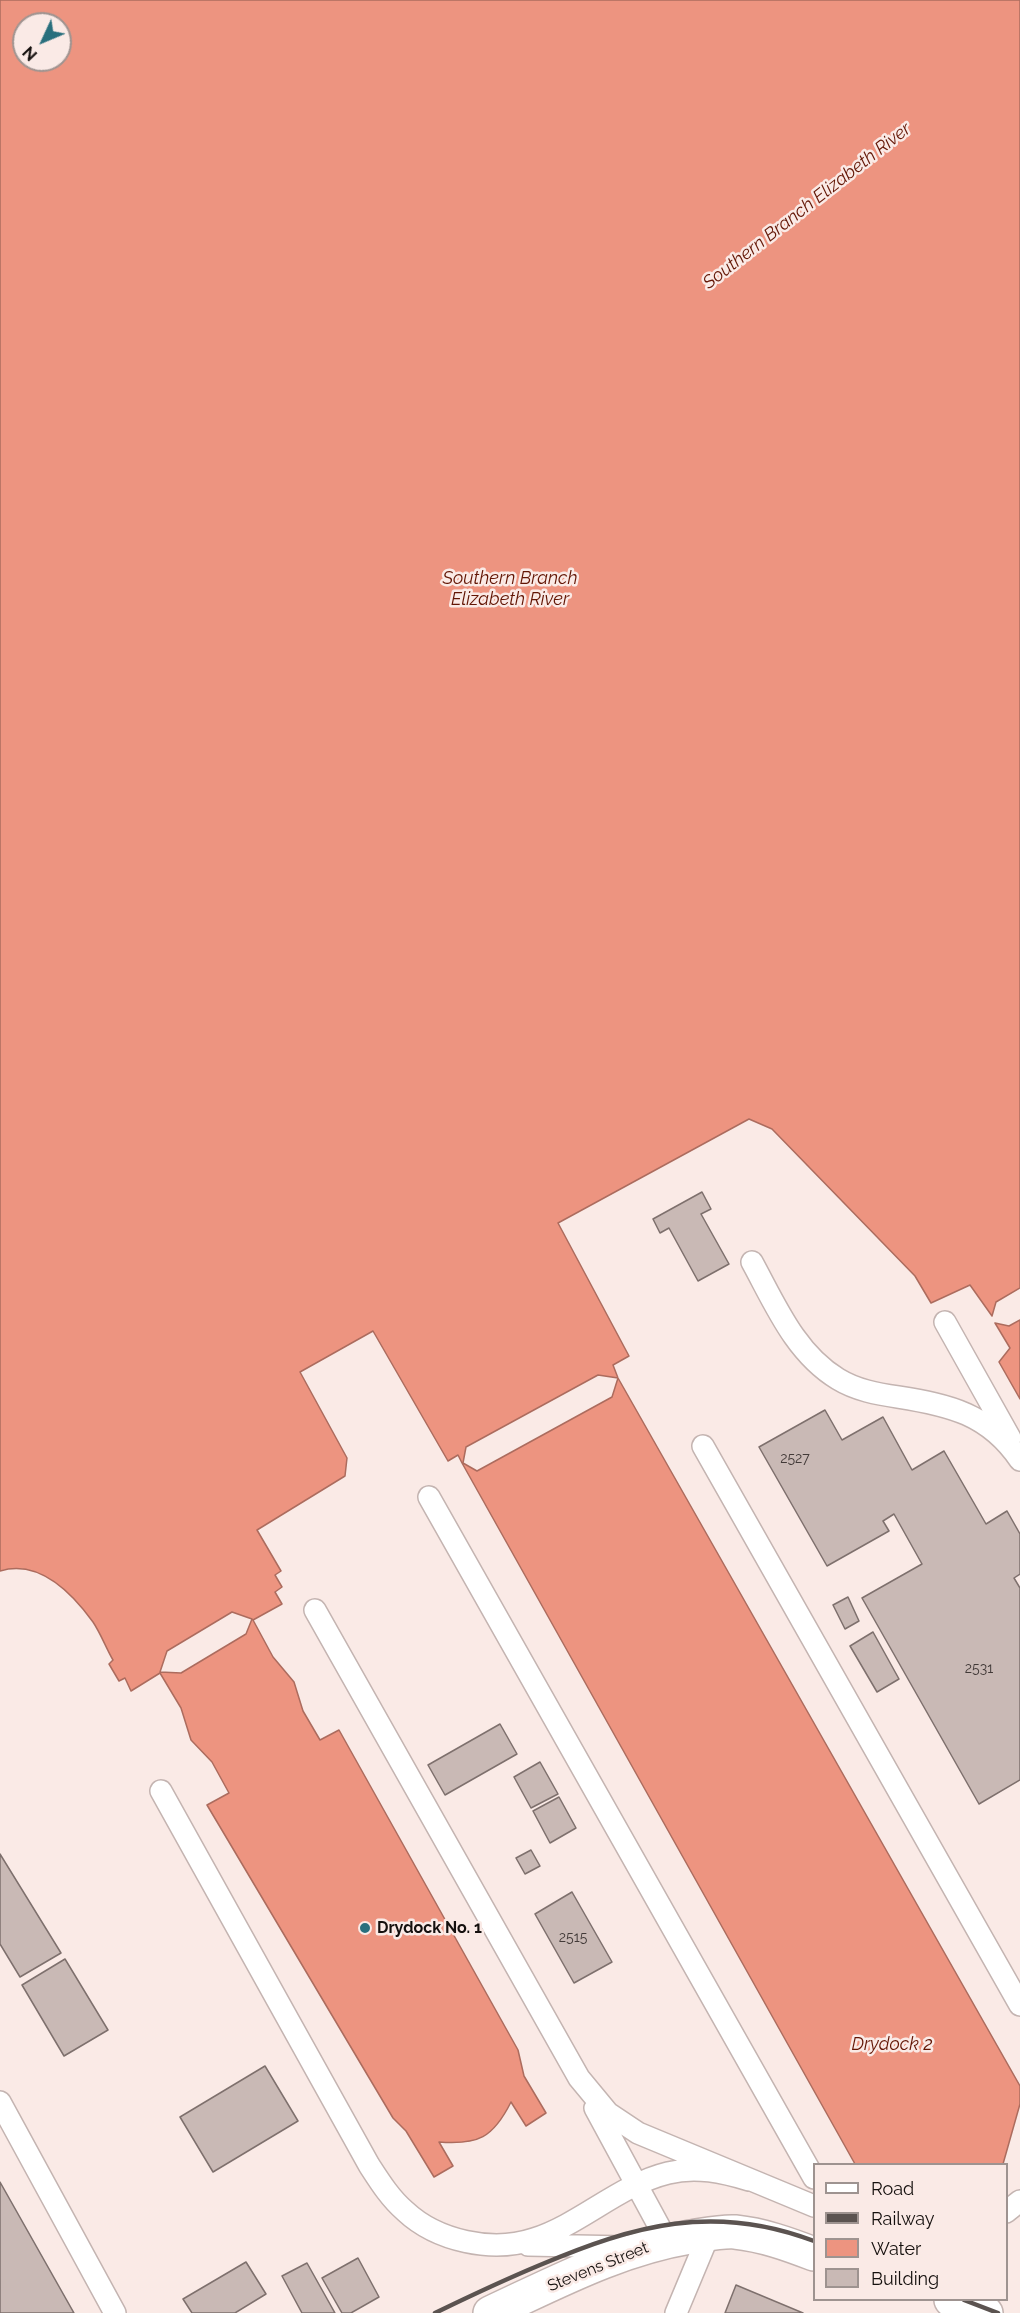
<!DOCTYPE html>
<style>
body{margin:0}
#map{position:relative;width:1020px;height:2313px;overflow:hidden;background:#faeae6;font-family:Raleway,sans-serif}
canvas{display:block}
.legend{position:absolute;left:813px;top:2163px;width:195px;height:138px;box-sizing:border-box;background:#faeae6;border:2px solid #9e9390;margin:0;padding:8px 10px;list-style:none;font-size:18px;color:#15100e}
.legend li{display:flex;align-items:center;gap:12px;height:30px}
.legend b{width:30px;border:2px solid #9e9390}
.north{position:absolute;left:12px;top:12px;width:60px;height:60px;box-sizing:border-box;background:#faeae6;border:2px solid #9e9390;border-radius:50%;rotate:226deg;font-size:16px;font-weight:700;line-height:24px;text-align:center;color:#15100e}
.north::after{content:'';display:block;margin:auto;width:21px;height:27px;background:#296f7d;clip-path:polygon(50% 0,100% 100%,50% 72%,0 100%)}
</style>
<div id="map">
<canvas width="1020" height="2313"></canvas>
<ul class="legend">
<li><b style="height:8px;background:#fff"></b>Road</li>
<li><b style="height:8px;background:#5b5350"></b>Railway</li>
<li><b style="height:16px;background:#ed9480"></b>Water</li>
<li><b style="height:16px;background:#c9b9b5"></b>Building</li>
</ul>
<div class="north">N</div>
</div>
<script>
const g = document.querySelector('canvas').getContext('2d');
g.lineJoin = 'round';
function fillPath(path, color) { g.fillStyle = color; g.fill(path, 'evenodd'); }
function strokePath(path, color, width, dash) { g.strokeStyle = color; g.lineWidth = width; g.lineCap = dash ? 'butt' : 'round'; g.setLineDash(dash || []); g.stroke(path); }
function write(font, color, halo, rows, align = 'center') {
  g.font = font + ' Raleway,sans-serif'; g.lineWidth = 5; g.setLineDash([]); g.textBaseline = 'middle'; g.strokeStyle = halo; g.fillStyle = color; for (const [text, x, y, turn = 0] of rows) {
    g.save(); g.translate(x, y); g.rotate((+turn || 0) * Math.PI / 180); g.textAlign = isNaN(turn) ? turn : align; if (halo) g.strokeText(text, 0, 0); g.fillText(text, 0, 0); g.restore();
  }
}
const water = new Path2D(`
 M0,0h1020v1288l-24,14 -4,14 -22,-31 -39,18 -16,-27 -143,-147 -23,-10 -191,104 71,133 -16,9 5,13 402,708v18l-17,60h-148l-393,-701 -4,-8 -10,6 -75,-130 -73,41 47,86 -2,18 -88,54 24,41 -6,4 7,12 -7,5 7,12 -29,16 20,37 21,25 9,29 17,29 19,-10 179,320 6,26 22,37 -20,13 -15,-24c-18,36 -33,43 -72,40l14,24 -19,11 -28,-46 -13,-13 -186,-313 22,-12 -17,-31 -21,-22 -10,-32 -21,-35 -29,18 -6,-13 -6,3 -10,-17 4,-4c-7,-12 -12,-26 -20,-38 -21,-29 -54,-63 -93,-51zM24,24h36v36h-36zM598,1375l20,3 -6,19 -135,74 -14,-8 3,-16zM232,1612l20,7 -6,15 -65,39 -21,-1 7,-21z
 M1020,1320v79l-21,-37 11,-14 -15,-25 14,3z`);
fillPath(water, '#ed9480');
strokePath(water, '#ac6c5e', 1.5);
const building = new Path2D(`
 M702,1192l9,17 -10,5 28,50 -31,17 -29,-53 -9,5 -7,-14z
 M825,1410l17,30 41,-23 29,53 32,-19 42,73 21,-13 13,23v40l-6,4 6,10v192l-41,24 -117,-206 60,-34 -28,-50 -11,7 6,10 -62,35 -68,-119z
 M848,1597l11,24 -14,8 -12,-24z
 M873,1632l26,47 -22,13 -27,-46z
 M500,1724l17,30 -72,41 -17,-30z
 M540,1762l18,32 -27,14 -17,-31z
 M559,1797l17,31 -26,15 -17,-32z
 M531,1850l9,16 -15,8 -9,-16z
 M0,1854l61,99 -41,24 -20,-33z
 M572,1892l40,70 -38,21 -39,-69z
 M65,1959l43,71 -44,26 -42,-71z
 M265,2066l33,55 -85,51 -33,-55z
 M0,2182l74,131h-74z
 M358,2258l21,39 -28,16h-9l-20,-35z
 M246,2262l20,32 -31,19h-43l-9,-14z
 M307,2263l28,50h-33l-20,-37z
 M736,2285l67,28h-78z`);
fillPath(building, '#c9b9b5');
strokePath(building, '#7e706d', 1.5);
const service = new Path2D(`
 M752,1262c23,42 43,91 86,117 18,11 39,15 60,18 51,8 91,17 122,63
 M945,1322l65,116
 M703,1446l317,559
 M429,1497l385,681
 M315,1610l264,468 29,35 30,20 176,73
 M161,1791l208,374c11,17 21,33 36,46 32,30 87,42 129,28 47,-15 85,-54 134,-66 28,-7 55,-1 81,7
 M0,2102l115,211
 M595,2108l72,133
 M1006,2212l14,-11
 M528,2245l98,2
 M676,2313l33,-79`);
const minor = new Path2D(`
 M951,2300l35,13
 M490,2313c65,-30 128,-64 200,-76 14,-2 31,-6 45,-5 28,3 53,12 79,22`);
strokePath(service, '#c4b4b1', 24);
strokePath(minor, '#c4b4b1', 36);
strokePath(service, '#fff', 21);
strokePath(minor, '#fff', 33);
strokePath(new Path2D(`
 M964,2300l34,13
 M435,2313c35,-17 69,-33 105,-48 94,-40 174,-62 274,-24`), '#5b5350', 4.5);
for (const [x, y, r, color] of [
 [365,1928,6,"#296f7d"]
]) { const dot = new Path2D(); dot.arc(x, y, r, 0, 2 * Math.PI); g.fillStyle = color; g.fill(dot); strokePath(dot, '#faeae6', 2); }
write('14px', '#423a38', null, [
 ["2527",795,1459],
 ["2531",979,1669],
 ["2515",573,1938]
]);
write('bold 16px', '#15100e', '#faeae6', [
 ["Drydock No. 1",377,1928]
], 'left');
write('16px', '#15100e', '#faeae6', [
 ["Stevens Street",598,2267,-22]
]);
write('italic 18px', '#631504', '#faeae6', [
 ["Southern Branch Elizabeth River",807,206,-38],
 ["Southern Branch",510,579],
 ["Elizabeth River",510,600],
 ["Drydock 2",892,2045]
]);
</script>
